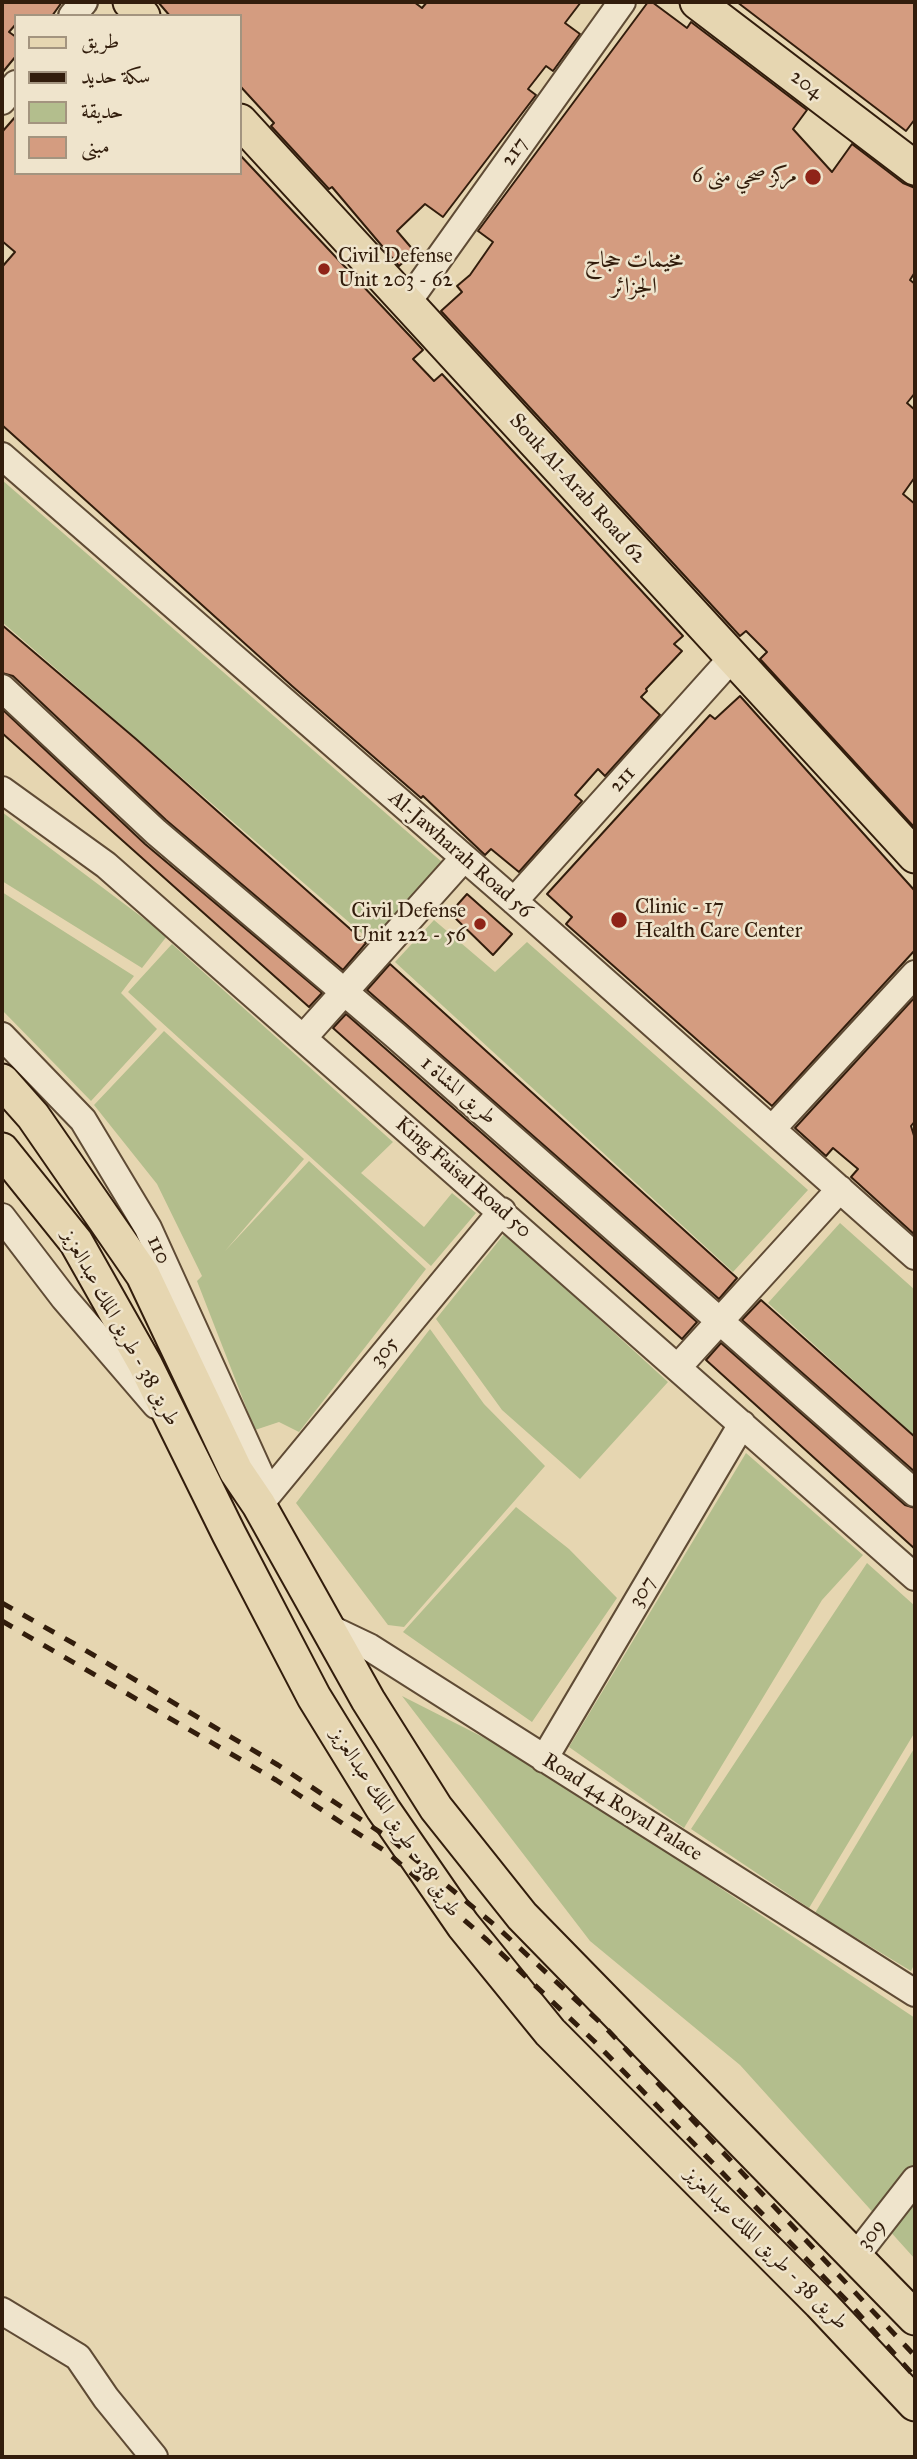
<!DOCTYPE html>
<meta charset="utf-8">
<style>
body{margin:0}
#map{position:relative;width:917px;height:2459px;overflow:hidden;background:#e6d6b1;font-family:"IM FELL Great Primer",Amiri,serif}
canvas{display:block}
.frame{position:absolute;inset:0;border:4px solid #321d0c;pointer-events:none}
.legend{position:absolute;left:14px;top:14px;width:228px;height:161px;box-sizing:border-box;background:#efe4cc;border:2px solid #a3947f;margin:0;padding:9px 12px;list-style:none;font-size:21px;color:#321d0c}
.legend li{display:flex;align-items:center;gap:14px;height:35px}
.legend b{width:35px;border:2px solid #a3947f}
</style>
<div id="map">
<canvas width="917" height="2459"></canvas>
<div class="frame"></div>
<ul class="legend">
<li><b style="height:9px;background:#e6d6b1"></b>طريق</li>
<li><b style="height:9px;background:#321d0c"></b>سكة حديد</li>
<li><b style="height:19px;background:#b3be8d"></b>حديقة</li>
<li><b style="height:19px;background:#d49c80"></b>مبنى</li>
</ul>
</div>
<script>
const g = document.querySelector('canvas').getContext('2d');
g.lineJoin = 'round';
function fillPath(path, color) { g.fillStyle = color; g.fill(path, 'evenodd'); }
function strokePath(path, color, width, dash) { g.strokeStyle = color; g.lineWidth = width; g.lineCap = dash ? 'butt' : 'round'; g.setLineDash(dash || []); g.stroke(path); }
function write(font, color, halo, rows, align = 'center') {
  g.font = font + ' "IM FELL Great Primer",Amiri,serif'; g.lineWidth = 5; g.setLineDash([]); g.textBaseline = 'middle'; g.strokeStyle = halo; g.fillStyle = color; for (const [text, x, y, turn = 0] of rows) {
    g.save(); g.translate(x, y); g.rotate((+turn || 0) * Math.PI / 180); g.textAlign = isNaN(turn) ? turn : align; if (halo) g.strokeText(text, 0, 0); g.fillText(text, 0, 0); g.restore();
  }
}
fillPath(new Path2D(`
 M2,480l440,382 -69,81 -371,-321z
 M2,812l165,124 -25,32 -140,-87z
 M2,892l132,84 -13,17 36,36 -66,72 -89,-91z
 M434,920l61,52 32,-30 281,248 -75,82 -338,-310z
 M172,944l221,198 -32,31 63,54 28,-34 24,20 -45,53 -303,-274z
 M164,1031l140,128 -79,92 84,-90 117,108 -127,163 -20,-10 -24,8 -58,-149 5,-5 -45,-92 -63,-79z
 M840,1223l75,67v146l-147,-133z
 M505,1233l163,149 -88,97 -78,-69 -66,-91z
 M430,1329l54,75 61,62 -141,161 -16,-2 -92,-122z
 M746,1453l117,102 -41,45 -138,228 -115,-81z
 M516,1507l53,42 48,49 -85,124 -129,-90z
 M867,1563l48,43v126l-106,176 -118,-79z
 M402,1696l128,65 385,257v241l-175,-194 -150,-124z
 M915,1747v216l-4,8 -96,-58z`), '#b3be8d');
const building = new Path2D(`
 M2,2h60l-10,14h-36v8l-7,8 7,5v19l-14,17z
 M158,2h256l8,6 5,-6h154l-16,21 15,11 -27,37 -7,-5 -18,23 8,6 -93,122 -18,-13 -28,27 18,21 -16,14 -67,-79 -3,2 -58,-63 3,-3 -34,-37v-70h-70z
 M648,2h4l35,26 4,-6 116,88 -14,19 39,43 20,-28 51,39 12,5v84l-5,8 5,4v109l-8,10 8,7v67l-12,17 12,10v324l-155,-169 7,-7 -21,-21 -6,5 -299,-325 21,-19 -5,-6 13,-11 23,-33 -15,-11z
 M737,2h178v117l-9,12z
 M16,116v57h224v-18l183,195 -10,9 21,22 8,-7 241,262 -9,8 8,7 -36,38 1,2 -6,6 19,18 -55,61 -7,-7 -23,26 7,6 -63,71 -28,-23 -6,6 -62,-59 -2,2 -129,-112 -290,-261v-158l13,-15 -13,-11v-109z
 M2,625l134,114 230,204 -23,27 -177,-150 -153,-144 -11,-3z
 M740,696l175,195v59l-143,156 -206,-182 6,-7 -25,-23 163,-179 5,4z
 M2,709l143,135 177,149 -13,14 -307,-274z
 M467,894l45,40 -19,21 -43,-42z
 M390,964l347,314 -18,21 -352,-309z
 M915,997v124l-4,5 4,13v96l-64,-58 7,-8 -25,-21 -7,8 -31,-28z
 M346,1014l351,308 -15,17 -349,-311z
 M761,1300l154,137v35l-173,-152z
 M721,1343l184,162 10,3v41l-209,-189z`);
fillPath(building, '#d49c80');
strokePath(building, '#321d0c', 2);
const minor = new Path2D(`
 M72,16l12,-14
 M2,101l14,-17
 M407,303l215,-301
 M2,456l512,445 401,355
 M2,688l154,144 239,203 520,458
 M2,790l104,75 809,712
 M514,901l218,-243
 M2,1036l81,84 65,108 120,264
 M303,1038l160,-179
 M772,1129l143,-155
 M2,1217l62,81 92,107
 M678,1367l162,-178
 M260,1504l242,-293
 M327,1627l42,20 546,346
 M544,1759l198,-335
 M855,2257l60,-77
 M2,2311l76,46 28,41 48,59`);
const major = new Path2D(`
 M130,2l13,14
 M697,2l218,166
 M240,121l675,735
 M2,1081l31,35 110,159 93,196 23,34 109,195 68,108 86,108 393,402
 M2,1150l74,92 69,122 84,170 85,163 69,112 80,116 87,107 270,271 95,101`);
strokePath(minor, '#5f4b35', 30);
strokePath(major, '#321d0c', 37);
strokePath(minor, '#efe4cc', 26);
strokePath(major, '#e6d6b1', 33);
strokePath(new Path2D(`
 M2,1603l78,44 198,118 114,75 105,87 107,99 311,330
 M2,1621l274,159 112,73 99,87 107,101 255,262 66,74`), '#321d0c', 5, [12, 12]);
for (const [x, y, r, color] of [
 [813,177,9,"#8f2418"],
 [324,269,7,"#8f2418"],
 [619,920,9,"#8f2418"],
 [480,924,7,"#8f2418"]
]) { const dot = new Path2D(); dot.arc(x, y, r, 0, 2 * Math.PI); g.fillStyle = color; g.fill(dot); strokePath(dot, '#efe4cc', 2.5); }
write('21px', '#321d0c', '#efe4cc', [
 ["204",806,85,37],
 ["217",515,152,-55],
 ["Souk Al-Arab Road 62",577,489,48],
 ["211",623,780,-48],
 ["Al-Jawharah Road 56",460,855,41],
 ["طريق المشاة 1",458,1091,41],
 ["King Faisal Road 50",463,1178,41],
 ["110",158,1250,65],
 ["طريق 38 - طريق الملك عبدالعزيز",120,1328,61],
 ["305",385,1352,-50],
 ["307",643,1592,-59],
 ["Road 44 Royal Palace",622,1808,32],
 ["طريق 38 - طريق الملك عبدالعزيز",395,1823,57],
 ["309",872,2235,-52],
 ["طريق 38 - طريق الملك عبدالعزيز",766,2249,45]
]);
write('21px', '#321d0c', '#efe4cc', [
 ["مركز صحي منى 6",797,177],
 ["Civil Defense",338,257,"left"],
 ["Unit 203 - 62",338,281,"left"],
 ["Clinic - 17",635,908,"left"],
 ["Health Care Center",635,932,"left"],
 ["Civil Defense",466,912],
 ["Unit 222 - 56",466,936]
], 'right');
write('23px', '#321d0c', '#efe4cc', [
 ["مخيمات حجاج",634,261],
 ["الجزائر",634,287]
]);
</script>
